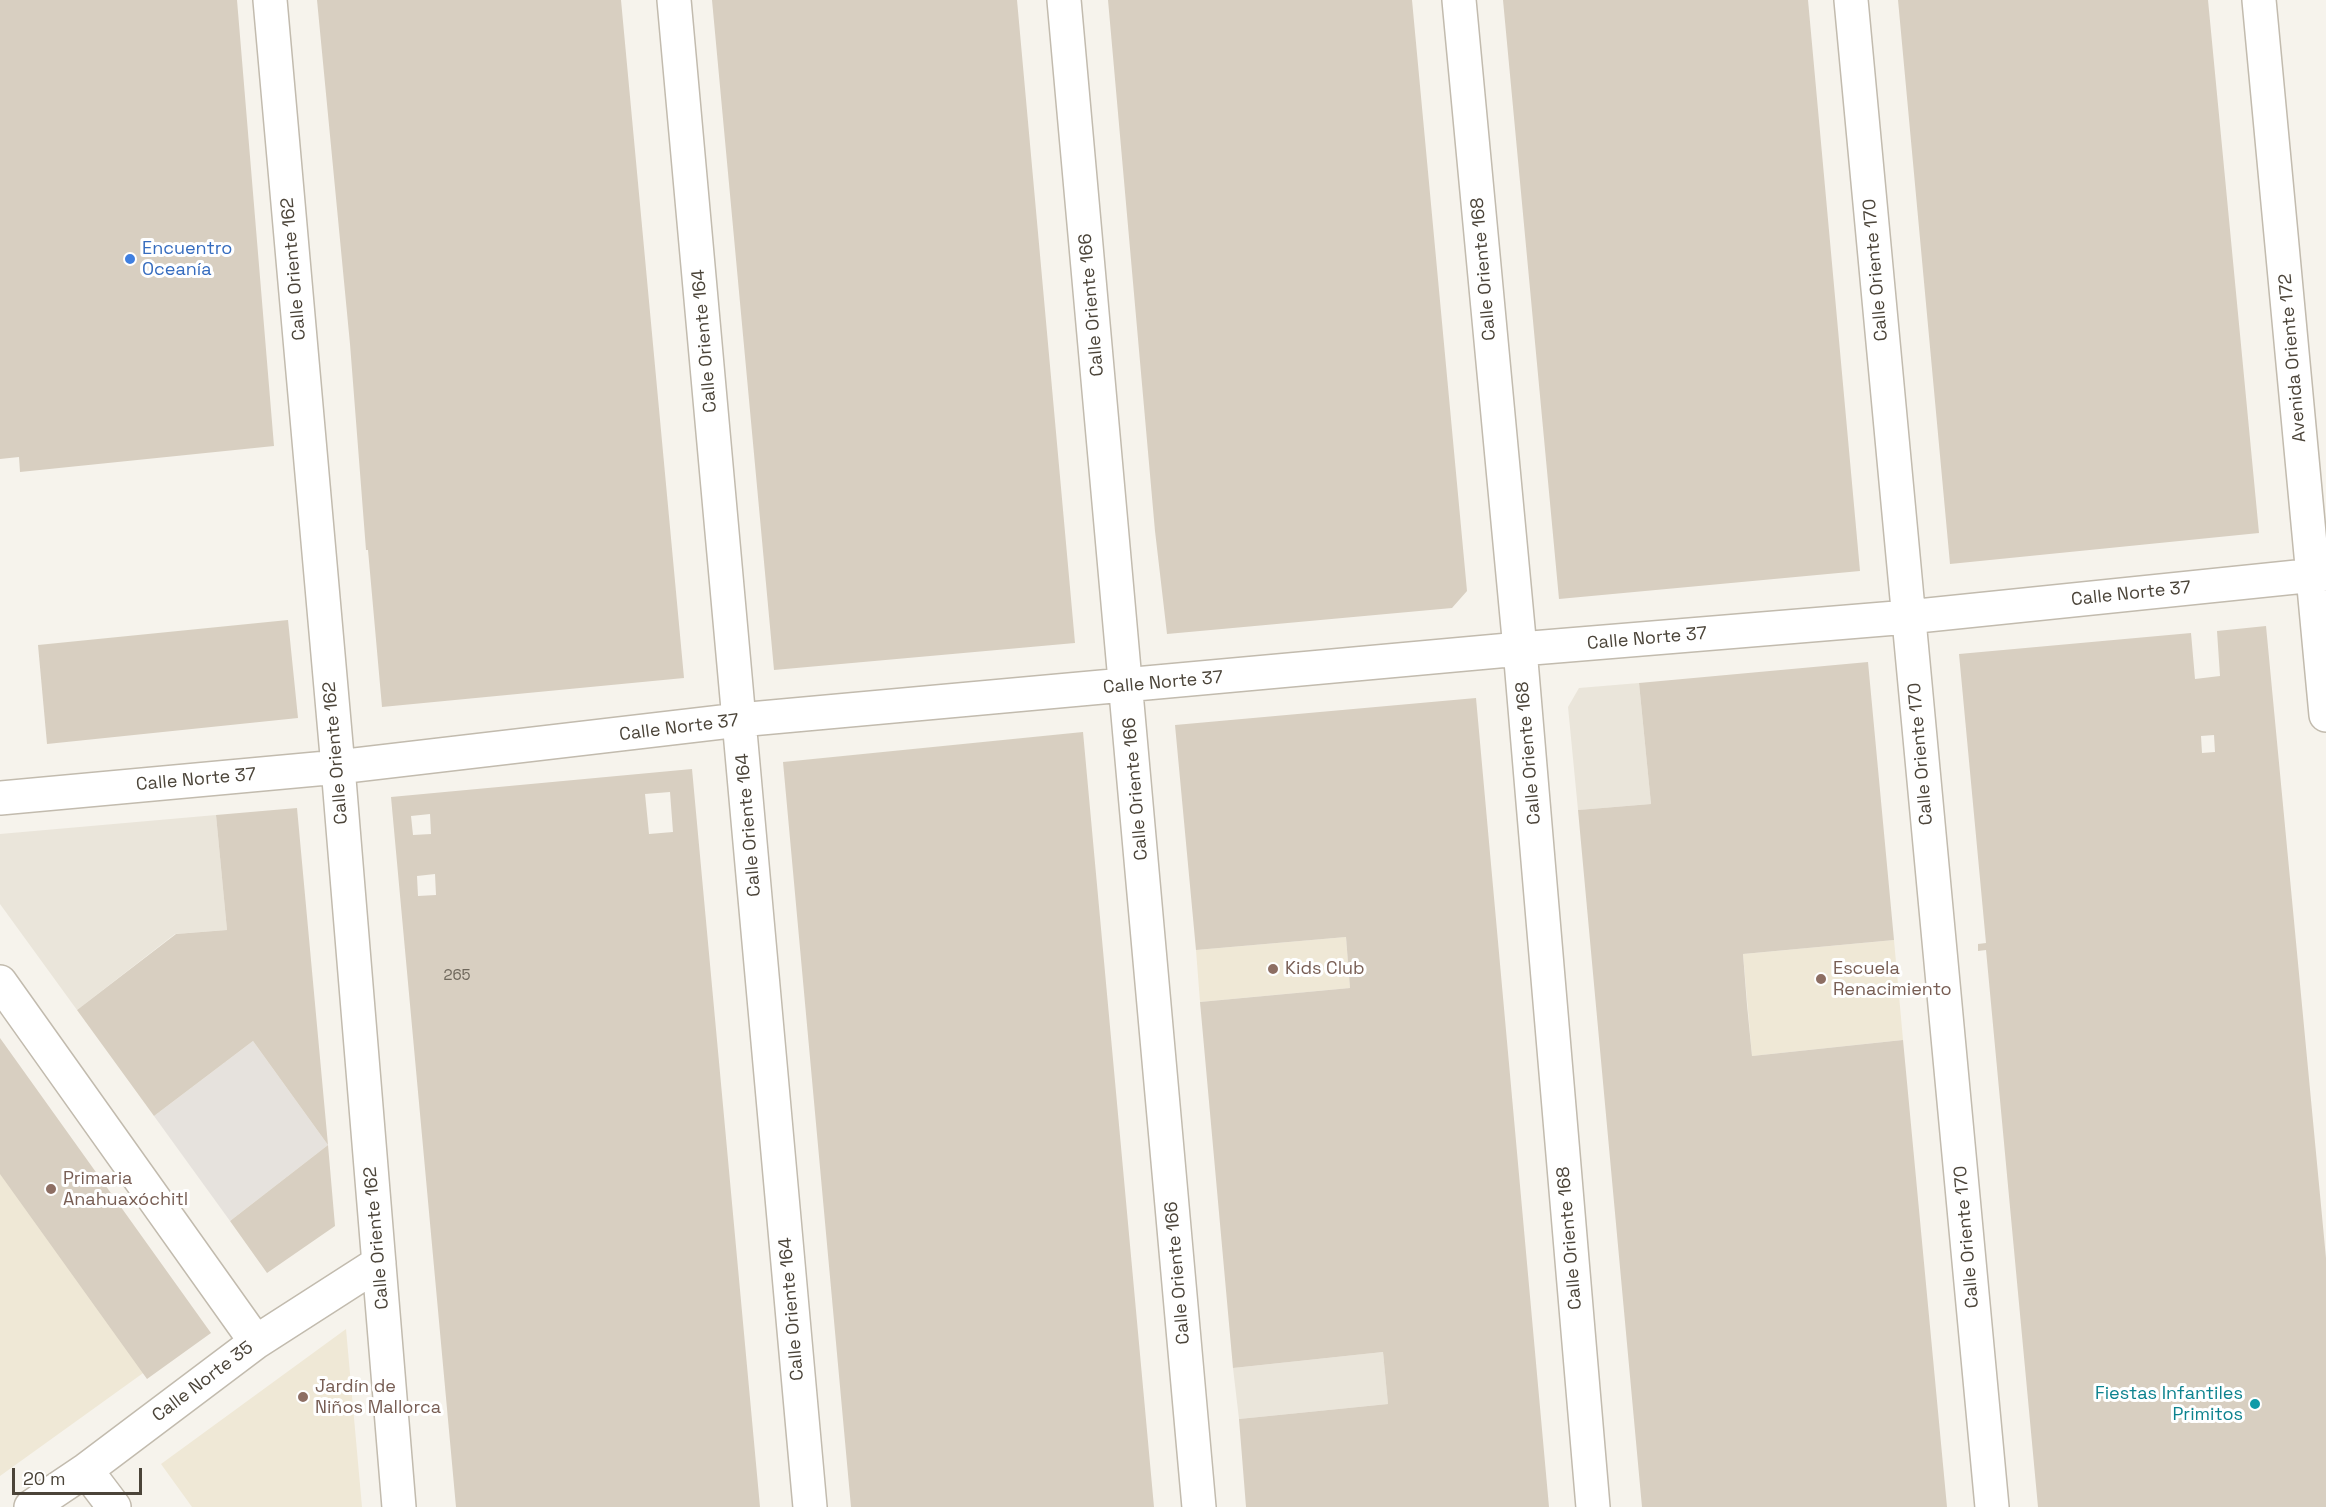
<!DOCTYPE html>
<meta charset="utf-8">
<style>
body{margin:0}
#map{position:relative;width:2326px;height:1507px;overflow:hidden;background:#f6f3ec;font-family:"Space Grotesk",sans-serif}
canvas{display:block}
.scale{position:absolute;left:12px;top:1468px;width:130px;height:27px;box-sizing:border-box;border:3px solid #4b4439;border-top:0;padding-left:8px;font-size:18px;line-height:21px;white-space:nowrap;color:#4b4439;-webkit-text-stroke:4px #fff;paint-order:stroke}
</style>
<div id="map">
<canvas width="2326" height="1507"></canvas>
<div class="scale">20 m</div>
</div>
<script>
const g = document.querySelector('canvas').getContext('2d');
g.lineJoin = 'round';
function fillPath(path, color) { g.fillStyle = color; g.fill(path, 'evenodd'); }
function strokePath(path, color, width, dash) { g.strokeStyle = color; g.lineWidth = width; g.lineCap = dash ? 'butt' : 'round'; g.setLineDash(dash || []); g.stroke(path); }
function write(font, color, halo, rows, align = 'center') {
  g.font = font + ' "Space Grotesk",sans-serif'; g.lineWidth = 6; g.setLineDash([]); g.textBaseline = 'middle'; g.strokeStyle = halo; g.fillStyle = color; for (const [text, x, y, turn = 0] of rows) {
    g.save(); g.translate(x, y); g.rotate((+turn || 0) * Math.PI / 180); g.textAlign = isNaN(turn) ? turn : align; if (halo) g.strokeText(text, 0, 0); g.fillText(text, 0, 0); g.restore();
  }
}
fillPath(new Path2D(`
 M1639,683l12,121 -73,6 -10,-103 11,-19z
 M216,815l11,115 -52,4 -98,76 -77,-106v-70z
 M1383,1352l5,52 -149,15 -6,-51z`), '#eae5da');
fillPath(new Path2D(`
 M253,1041l75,104 -98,76 -76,-105z`), '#e6e2dd');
fillPath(new Path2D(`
 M1346,937l4,51 -150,14 -4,-52z
 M1894,940l9,100 -151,16 -9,-102z
 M0,1049l203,281 -203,146z
 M346,1329l16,178h-170l-31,-43z`), '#efe8d6');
fillPath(new Path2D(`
 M0,0h237l37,446 -254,26 -1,-15 -19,2z
 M317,0h304l63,678 -302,29 -14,-157h-2l-16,-206z
 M712,0h305l58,643 -301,27z
 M1108,0h304l55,591 -15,17 -285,26 -12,-103z
 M1503,0h305l52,571 -301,28z
 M1898,0h310l51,533 -309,31z
 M288,620l10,98 -251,26 -9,-99z
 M2266,626l60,632v249h-288l-52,-557 -8,1v-7l8,-1 -27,-289 232,-21 4,46 25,-3 -3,-45zM2214,735l1,17 -13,1 -1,-17z
 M1868,662l26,278 -151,14 4,51 5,51 151,-16 44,467h-305l-64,-697 73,-6 -12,-121z
 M1476,698l73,809h-303l-7,-88 149,-15 -5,-52 -150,16 -33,-366 150,-14 -4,-51 -150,13 -21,-225z
 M1083,732l71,775h-303l-68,-745z
 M692,769l68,738h-304l-65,-710zM670,792l3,40 -24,2 -4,-40zM430,814l1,20 -18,1 -2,-19zM435,874l1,21 -18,1 -1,-20z
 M297,808l31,337 -75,-104 -99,75 -77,-106 99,-76 51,-4 -11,-115z
 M0,1038l211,295 -64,46 -147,-205z
 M328,1145l7,81 -68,47 -37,-52z`), '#d8cfc1');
const minor = new Path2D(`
 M270,0l68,767 61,740
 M674,0l136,1507
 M1064,0l135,1507
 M1459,0l61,649 73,858
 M1851,0l141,1507
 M2259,0l67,715
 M0,798l338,-31 401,-47 781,-71 388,-32 418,-43
 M0,982l256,360
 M86,1470l28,37
 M31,1507l55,-37 170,-128 123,-79`);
strokePath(minor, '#c2bbae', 36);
strokePath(minor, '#fff', 33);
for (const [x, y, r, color] of [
 [130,259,6,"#3f7fe0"],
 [1273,969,6,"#8d6e63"],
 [1821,979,6,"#8d6e63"],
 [51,1189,6,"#8d6e63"],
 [303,1397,6,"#8d6e63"],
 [2255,1404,6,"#0f9aa8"]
]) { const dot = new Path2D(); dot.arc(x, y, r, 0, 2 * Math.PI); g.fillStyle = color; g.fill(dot); strokePath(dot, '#fff', 2); }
write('15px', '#6e675b', null, [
 ["265",457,976]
]);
write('18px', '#366cbe', '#fff', [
 ["Encuentro",142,249],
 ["Oceanía",142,270]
], 'left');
write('18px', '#4b4439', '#fff', [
 ["Calle Oriente 162",294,269,-95],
 ["Calle Oriente 168",1484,269,-95],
 ["Calle Oriente 170",1876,270,-95],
 ["Calle Oriente 166",1092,305,-95],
 ["Calle Oriente 164",705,341,-95],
 ["Avenida Oriente 172",2293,358,-95],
 ["Calle Norte 37",2131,594,-6],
 ["Calle Norte 37",1647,639,-5],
 ["Calle Norte 37",1163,683,-5],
 ["Calle Norte 37",679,728,-7],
 ["Calle Oriente 162",336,753,-95],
 ["Calle Oriente 168",1529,753,-95],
 ["Calle Oriente 170",1921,754,-95],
 ["Calle Norte 37",196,780,-5],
 ["Calle Oriente 166",1136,789,-95],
 ["Calle Oriente 164",749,825,-95],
 ["Calle Oriente 170",1967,1237,-95],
 ["Calle Oriente 162",377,1238,-95],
 ["Calle Oriente 168",1570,1238,-95],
 ["Calle Oriente 166",1178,1273,-95],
 ["Calle Oriente 164",792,1309,-95],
 ["Calle Norte 35",203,1382,-37]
]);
write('18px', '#785e54', '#fff', [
 ["Kids Club",1285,969],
 ["Escuela",1833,969],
 ["Renacimiento",1833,990],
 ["Primaria",63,1179],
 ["Anahuaxóchitl",63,1200],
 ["Jardín de",315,1387],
 ["Niños Mallorca",315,1408]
], 'left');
write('18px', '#0d838f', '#fff', [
 ["Fiestas Infantiles",2243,1394],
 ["Primitos",2243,1415]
], 'right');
</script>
